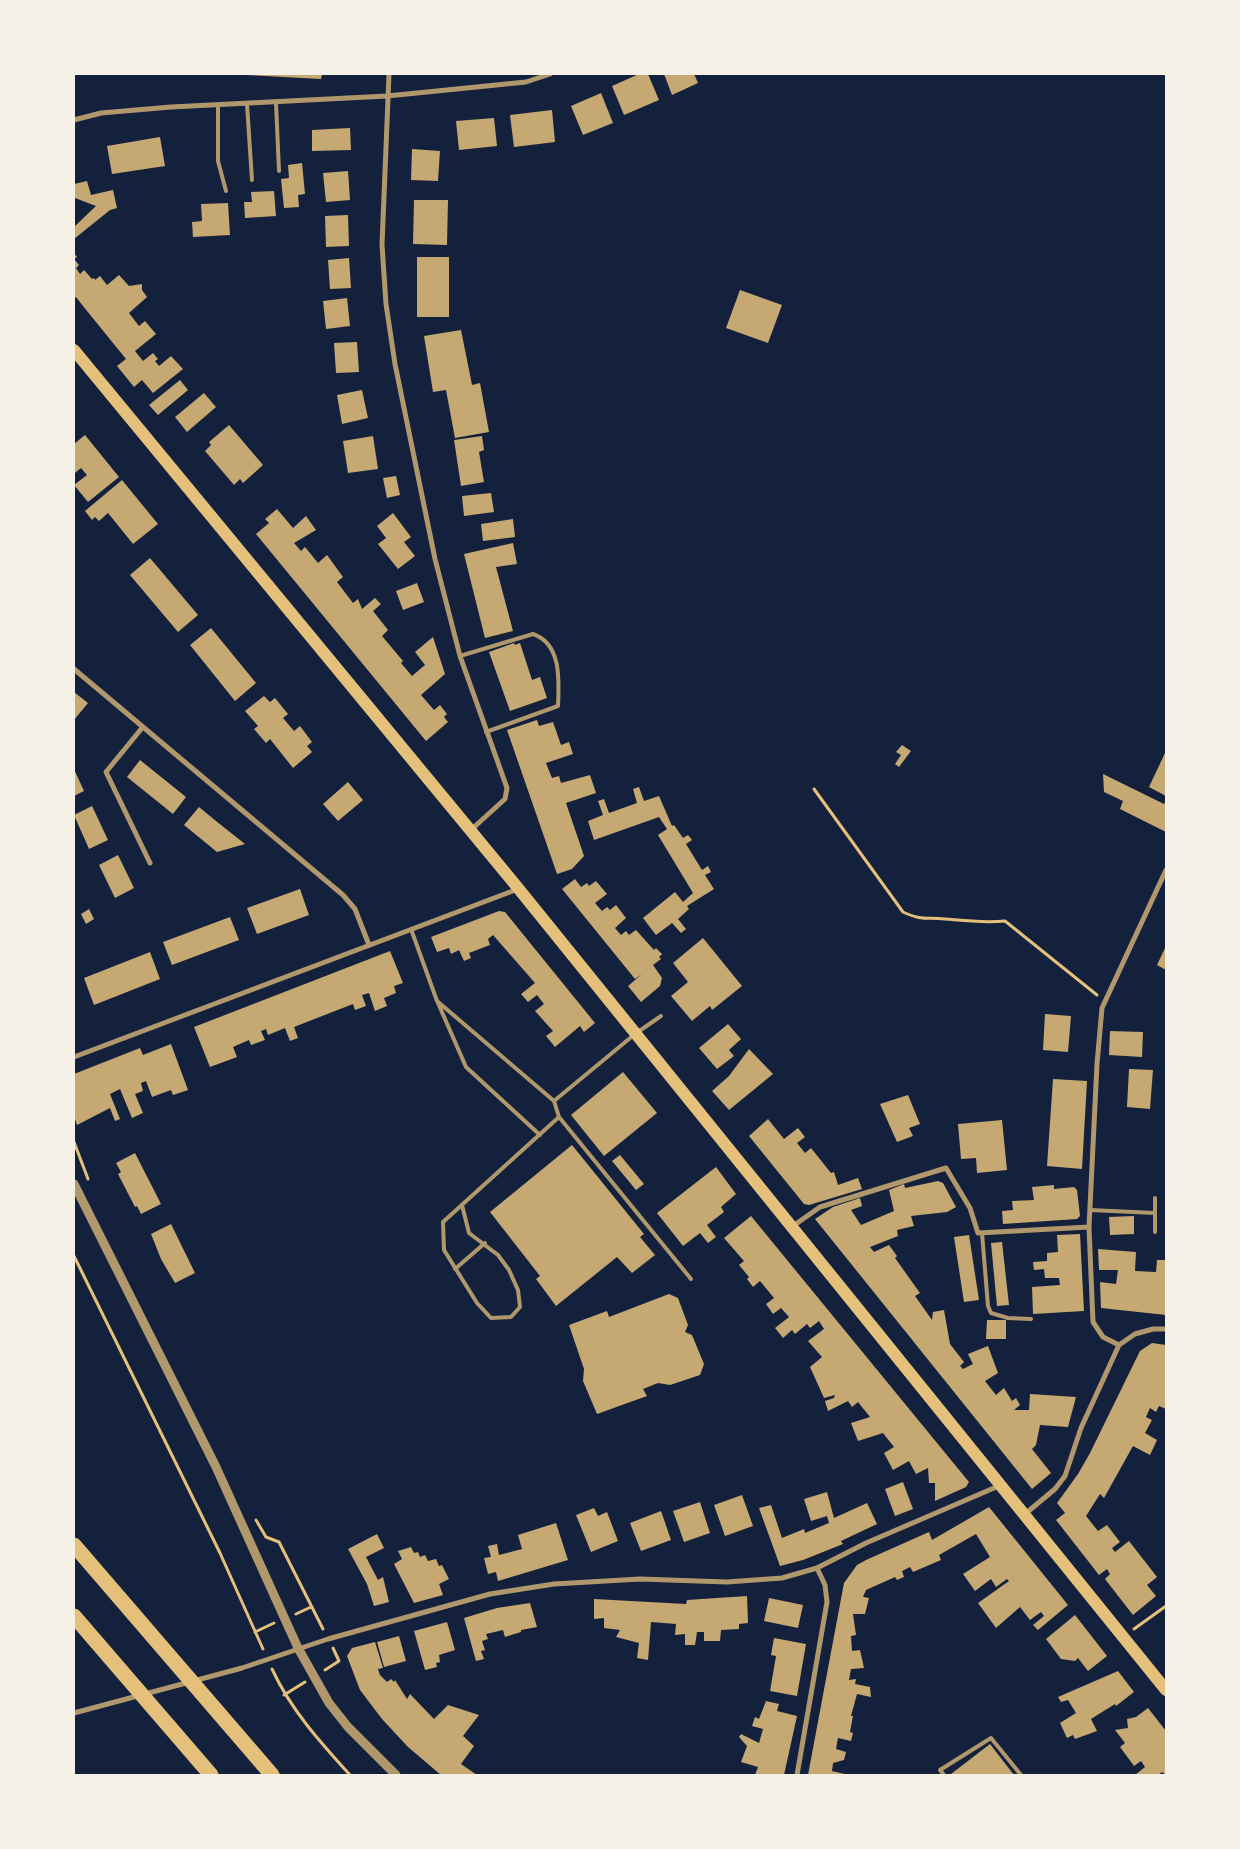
<!DOCTYPE html>
<style>
body{margin:0}
#map{position:relative;width:1240px;height:1849px;overflow:hidden;background:#14213d;font-family:"IBM Plex Sans",sans-serif}
canvas{display:block}
.frame{position:absolute;inset:0;border:75px solid #f6f1e7;pointer-events:none}
</style>
<div id="map">
<canvas width="1240" height="1849"></canvas>
<div class="frame"></div>
</div>
<script>
const g = document.querySelector('canvas').getContext('2d');
g.lineJoin = 'round';
function fillPath(path, color) { g.fillStyle = color; g.fill(path, 'evenodd'); }
function strokePath(path, color, width, dash) { g.strokeStyle = color; g.lineWidth = width; g.lineCap = dash ? 'butt' : 'round'; g.setLineDash(dash || []); g.stroke(path); }
fillPath(new Path2D(`
 M228,74h94l-1,5z
 M639,74h9l11,26 -35,15 -12,-29z
 M664,74h30l4,9 -26,12z
 M601,93l12,30 -30,12 -12,-29z
 M552,110l3,32 -41,5 -4,-32z
 M494,118l3,28 -38,4 -3,-29z
 M350,128l1,22 -39,1v-21z
 M160,137l5,29 -53,8 -5,-28z
 M412,149l28,2 -2,30 -27,-1z
 M302,163l3,31 -7,1 1,12 -15,1 -3,-29 8,-1 -1,-13z
 M348,171l2,29 -24,2 -3,-29z
 M87,181l4,14 22,-5 4,18 -7,2 -36,29v-12l22,-21 -21,-8 -1,-14z
 M274,191l2,25 -31,2 -1,-16h8l-1,-10z
 M414,200h34l-1,45 -34,-1z
 M228,203l2,32 -37,2 -1,-15 10,-1 -1,-17z
 M348,215l1,31 -23,1 -1,-31z
 M74,253l3,4 -3,2 5,6 -3,3 4,6 4,-4 8,9 2,-1 1,2 5,-4 7,9 12,-10 10,11 13,-2v6l5,7 -18,16 10,13 6,-5 11,13 -21,17 8,10 10,-8 5,6 -3,2 4,5 12,-10 12,13 -30,24 -11,-13 -8,7 -17,-21 9,-7 -43,-53 -7,-9 -2,2z
 M417,257h32v60h-32z
 M349,258l2,30 -21,1 -2,-29z
 M740,290l42,15 -14,38 -42,-15z
 M347,298l3,28 -24,3 -3,-28z
 M461,330l11,55 8,-2 9,49 -34,6 -9,-48 -13,2 -9,-56z
 M357,342l2,30 -23,1 -2,-30z
 M180,380l8,10 -30,25 -9,-10z
 M362,390l6,28 -26,6 -5,-29z
 M204,393l12,14 -29,25 -12,-15z
 M229,425l34,40 -20,18 -3,-4 -6,6 -29,-34 6,-6 -2,-3z
 M85,435l34,42 -31,25 -14,-17 13,-10 -6,-7 -6,5 -1,-1v-28z
 M373,436l5,33 -30,4 -5,-32z
 M482,436l2,14 -5,2 5,30 -23,4 -7,-46z
 M396,476l4,19 -13,3 -4,-20z
 M122,480l36,44 -25,20 -25,-31 -9,8 -4,-4 -3,3 -7,-9z
 M491,493l3,19 -30,4 -2,-20z
 M277,509l16,19 13,-12 10,14 -22,13 7,8 4,-4 13,16 9,-8 16,22 -6,5 16,21 5,-4 4,10 13,-11 6,6 -8,7 15,19 -6,6 21,25 -2,2 11,13 13,-11 -10,-13 18,-15 12,37 -24,21 13,15 6,-5 7,9 -3,3 4,5 -22,19 -170,-207 13,-11 -4,-4z
 M393,513l18,24 -7,5 11,14 -17,13 -20,-25 8,-6 -9,-12z
 M513,519l2,18 -32,4 -2,-17z
 M513,543l4,21 -21,3 17,64 -28,7 -21,-84z
 M150,558l48,57 -20,17 -48,-57z
 M417,583l7,19 -21,8 -7,-19z
 M211,628l45,55 -21,18 -45,-56z
 M514,643l1,2 5,-2 12,37 8,-3 7,21 -37,13 -21,-59z
 M74,692l14,11 -14,17z
 M264,696l6,6 5,-4 13,16 -5,4 11,13 6,-5 12,16 -5,4 5,6 -19,16 -23,-29 -4,4 -12,-14 4,-3 -13,-15z
 M537,720l2,6 14,-4 8,23 8,-3 4,12 -27,9 6,15 7,-2 2,7 29,-8 6,18 -30,10 18,53 -12,13 -15,5 -50,-144z
 M902,745l9,6 -12,16 -4,-3 6,-9 -5,-3z
 M1166,751v45l-17,-9z
 M140,760l46,37 -13,17 -46,-37z
 M74,769l10,22 -10,5z
 M1103,774l61,30 2,-4v32l-46,-23 3,-8 -19,-9z
 M348,782l15,18 -25,21 -15,-17z
 M639,787l5,14 15,-5 13,30 2,-1 9,13 5,-3 4,5 -6,4 16,26 6,-4 3,6 -6,3 9,14 -27,17 2,3 -11,10 8,10 -5,4 -9,-10 -16,12 -13,-17 32,-26 8,10 10,-9 -35,-58 9,-6 -8,-12 -65,23 -6,-19 15,-6 -5,-14 6,-2 5,14 28,-10 -4,-14z
 M92,806l16,34 -19,9 -15,-34z
 M199,807l17,14 29,23 -28,8 -33,-27z
 M118,855l16,33 -19,10 -16,-33z
 M575,879l6,8 6,-4 2,3 7,-5 11,13 -12,9 7,8 5,-4 3,3 6,-5 10,13 -11,10 6,7 5,-4 3,4 7,-5 18,20 2,-2 6,6 -3,3 2,2 -8,6 9,13 -2,8 -19,16 -13,-16 14,-12 -7,5 -73,-90z
 M300,889l9,26 -52,19 -10,-26z
 M89,909l5,10 -8,5 -5,-10z
 M499,911l6,1 90,111 -11,9 -4,-6 -25,21 -9,-11 7,-5 -18,-20 9,-7 -7,-9 -9,7 -7,-8 14,-11 -42,-48 -5,4 2,6 -21,8 2,5 -7,3 -5,-11 -8,4 -2,-6 -12,4 -6,-15z
 M230,917l9,23 -67,25 -9,-23z
 M703,938l39,48 -30,24 -2,-4 -18,15 -21,-25 17,-14 -15,-19z
 M1166,946v24l-9,-5z
 M390,951l13,32 -9,3 2,7 -12,5 3,8 -12,5 -6,-18 -7,2 4,11 -11,4 -2,-6 -59,23 4,11 -8,3 -5,-13 -17,7 -2,-6 -5,2 4,9 -14,5 -2,-5 -16,7 4,10 -27,10 -16,-40z
 M150,952l10,27 -66,26 -10,-27z
 M1045,1014l26,2 -3,36 -25,-2z
 M728,1024l13,15 -12,11 5,6 -17,13 -18,-21z
 M1110,1031l33,1 -1,25 -33,-2z
 M171,1044l17,46 -15,5 -2,-5 -19,7 -6,-16 -5,2 2,8 -8,3 8,19 -11,5 -12,-29 -10,5 10,25 -5,2 -5,-13 -33,17 -3,-9v-42l66,-26 3,7z
 M749,1049l24,25 -44,36 -17,-19 17,-15z
 M1129,1069l24,1 -3,39 -23,-2z
 M623,1072l34,41 -53,43 -33,-41z
 M1053,1079l34,2 -5,88 -35,-3z
 M908,1095l12,29 -11,4 4,8 -16,6 -17,-38z
 M768,1119l16,20 14,-11 7,9 -8,6 8,10 6,-5 20,25 3,-1 4,13 20,-7 4,11 -53,16 -5,-1 -55,-68z
 M1002,1120l5,50 -30,3 -1,-15 -15,1 -3,-35z
 M572,1145l72,89 -4,3 15,18 -23,18 -15,-16 -61,49 -20,-27 4,-3 -50,-64z
 M135,1153l26,51 -20,10 -4,-8 -2,1 -17,-33 3,-2 -5,-9z
 M620,1155l24,29 -8,6 -24,-29z
 M716,1167l20,27 -15,13 3,5 -17,13 9,12 -8,6 -8,-10 -17,13 -26,-33z
 M938,1181l5,2 13,24 -9,5 -36,4 3,10 -17,4 1,6 -28,11 4,5 15,-7 8,11 -2,2 25,35 -5,3 17,24 1,-8 11,-2 6,34 14,18 -4,4 3,3 10,-5 -5,-10 20,-8 10,27 -13,8 11,14 8,-7 8,13 4,-3 4,7 -6,5h15l1,-16 46,3 -8,30 -28,-2 -4,20 -4,4 19,24 -19,16 -217,-270 18,-12 27,-9 2,8 -11,4 10,15 33,-14 -5,-21 15,-6 1,4z
 M1054,1185v4l20,-2 3,3 3,26 -3,3 -74,5 -1,-13 11,-1 -1,-9 22,-1 -2,-13z
 M751,1216l218,266 -3,5 -31,14v-18h-6l-1,-15 -12,6 -7,-13 -16,9 -9,-17 10,-6 -11,-14 -25,8 -7,-18 19,-6 -12,-15 -6,5 -4,-6 -20,10 -3,-10 9,-3 1,-3 -11,3 -14,-31 12,-10 -14,-16 16,-12 -5,-8 -9,7 -3,-4 -12,10 -3,-4 -9,8 -8,-10 14,-11 -8,-9 -8,6 -7,-10 8,-6 -14,-17 -7,6 -6,-8 2,-2 -10,-12 5,-4 -20,-23z
 M1134,1216v18l-24,1 -1,-18z
 M171,1224l24,49 -20,10 -14,-24 -10,-25z
 M1080,1234l4,77 -51,3 -1,-27 28,-2 -1,-7h-14l-1,-9 -10,1 -1,-8 14,-1v-8l11,-1 -1,-17z
 M969,1235l10,65 -15,2 -10,-65z
 M1002,1242l7,63 -12,1 -6,-63z
 M1098,1249l38,3 -1,19 21,1 1,-12h9v55l-65,-7 -1,-26 16,2 2,-14h-19z
 M669,1294l9,4 10,27 -3,7 7,3 12,29 -4,11 -30,10 -12,-2 -15,6 4,7 -50,18 -14,-33 1,-12 -15,-44 38,-14 2,6z
 M987,1320h19v19h-20z
 M1152,1343l14,2v64l-7,-3 -3,6 -6,-4 -4,9 6,3 -7,13 12,7 -7,15 -17,-9 -29,52 -4,-4 -14,22 12,15 9,-6 13,17 -8,6 3,4 14,-11 28,36 -10,8 9,11 -23,19 -28,-36 5,-5 -3,-5 -8,6 -43,-55 9,-7 -8,-10 21,-29 12,-21 50,-102z
 M903,1482l10,27 -18,7 -10,-27z
 M827,1492l7,26 33,-15 10,21 -36,17 2,3 -40,16 -23,6 -21,-58 12,-3 11,33 22,-9 1,4 24,-10 -2,-7 -16,5 -7,-22z
 M742,1495l11,31 -28,10 -11,-31z
 M700,1502l10,31 -26,9 -11,-31z
 M989,1507l79,98 -30,25 -5,-5 11,-9 -3,-4 -11,8 -10,-13 -24,21 -18,-25 31,-22 -2,-2 -11,8 -5,-8 -16,12 -12,-17 27,-17 -14,-23 -37,21 2,5 -28,12 -3,-5 -8,4 2,6 -7,3 -2,-3 -29,13 -3,7 6,1 -4,16h-12l3,21 -5,1 1,15 8,-1 4,18 -13,1 -2,11 7,-1 -1,5 15,3 1,10 -14,-3 -6,22h2l-3,16 3,1 -2,8 -13,-3 -2,11 10,3 -2,8 -11,3 -1,8 17,4h-41l36,-192 13,-18 9,-5 63,-28 3,8z
 M594,1508l4,8 9,-4 11,29 -27,11 -15,-37z
 M661,1511l10,29 -30,11 -11,-28z
 M556,1523l12,37 -70,21 -2,-9 -8,2 -4,-16 7,-1 -3,-11 9,-2 2,11 23,-6 -4,-14z
 M377,1534l7,14 -18,9 12,23 5,-3 6,25 -15,4 -7,-22 -19,-35z
 M411,1547l3,6 4,-1 2,5 5,-2 3,6 8,-2 3,7 3,-1 7,14 -10,5 4,11 -29,8 -20,-39 8,-5 -4,-8z
 M747,1596l1,27 -9,1v5l-18,1 -1,11h-16v-9h-7l-2,13h-10v-11l-10,1 1,-11 -25,-2 -3,38 -11,-2 2,-15 -23,-6 4,-7 -16,-2v-10l-10,1v-20l92,5 1,-4z
 M769,1598l34,7 -5,23 -34,-7z
 M530,1603l7,24 -16,3v2l-16,5 -2,-7 -17,4 2,5 -6,2 3,9 -4,1 3,8 -8,2 -12,-43 33,-10z
 M1075,1615l32,41 -19,15 -10,-13 -3,3 -14,-2 -15,-20z
 M447,1622l8,28 -16,5 1,7 -4,1 1,4 -12,3 -11,-39z
 M399,1636l7,25 -22,6 -7,-25z
 M774,1638l32,6 -9,52 -27,-5 6,-35 -5,-1z
 M375,1642l8,26 -5,1 2,6 7,7 4,-3 3,3 1,-2 12,19 3,-5 24,25 14,-14 31,10 -16,21 11,10 -13,18 16,11h-36l-33,-28 -26,-28 -22,-29 -13,-34 5,-8z
 M1118,1671l16,21 -18,14 -1,-2 -24,15 6,12 -22,8 -2,-4 -6,3 -7,-15 16,-10 -8,-13 -7,2 -3,-5z
 M766,1701l13,3 -2,7 20,5 -13,59h-29l3,-8 -17,-5 6,-16 -8,-9 2,-3 18,9 4,-14 -11,-3 3,-9 4,2z
 M1148,1708l18,23v44l-4,-3 -4,3h-23l10,-8 -4,-6 -7,5 -14,-19 5,-4 -10,-13 13,-2 -1,-9 9,-2z
 M990,1744l24,31h-62l-1,-1z`), '#c6a872');
strokePath(new Path2D(`
 M814,789l89,123c20,9 22,5 42,7 23,2 37,4 60,2l92,74
 M74,1142l14,37
 M74,1256l146,297 43,96
 M256,1520l10,17 13,5 44,87
 M296,1614l15,-7
 M1134,1629l32,-23
 M255,1632l19,-9
 M272,1669c19,41 48,73 78,106
 M325,1670l14,-9 -6,-13
 M284,1695l21,-13`), '#e5c07b', 3);
strokePath(new Path2D(`
 M276,103l3,68
 M247,104l5,76
 M218,105v56l8,30
 M460,656l73,-22c29,10 26,47 25,72l-72,26
 M411,929l26,72 117,100 5,16 132,162
 M438,1003l28,64 74,68
 M554,1101l81,-67 26,-18
 M462,1205l7,28 29,22 11,15 9,20 2,17 -9,10 -20,1 -14,-15 -33,-53 -1,-28 116,-105
 M1090,1210l65,3
 M1155,1232v-34
 M982,1233l6,73 3,7 17,5 23,1
 M455,1269l30,-26
 M944,1775l-4,-5 51,-32 30,37`), '#b1986c', 4);
strokePath(new Path2D(`
 M389,74l-7,171 4,59 9,60 40,195 25,97 47,132 -2,11 -33,30
 M74,120l27,-7 70,-6 216,-11 139,-14 24,-8
 M74,669l269,226 12,14 14,36
 M142,728l-36,44 44,91
 M74,1057l444,-168
 M793,1226l27,-19 126,-39 24,40 8,25 111,-6
 M1119,1345l-16,-8 -10,-15 -4,-95 8,-163 5,-56 64,-138
 M1025,1514l30,-25 10,-13 16,-48 38,-83 16,-11 18,-5h13
 M74,1713l168,-45 86,-29 162,-45 64,-10 86,-5 87,3 55,-4 35,-10 49,-25 135,-58
 M797,1775l30,-173 -2,-17 -8,-17`), '#b1986c', 5);
strokePath(new Path2D(`
 M74,1184l142,283 82,181 31,55 19,24 48,48`), '#b1986c', 9);
strokePath(new Path2D(`
 M74,350l444,538 648,802`), '#e5c07b', 12);
strokePath(new Path2D(`
 M74,1545l198,230
 M74,1616l137,159`), '#e5c07b', 15);
</script>
